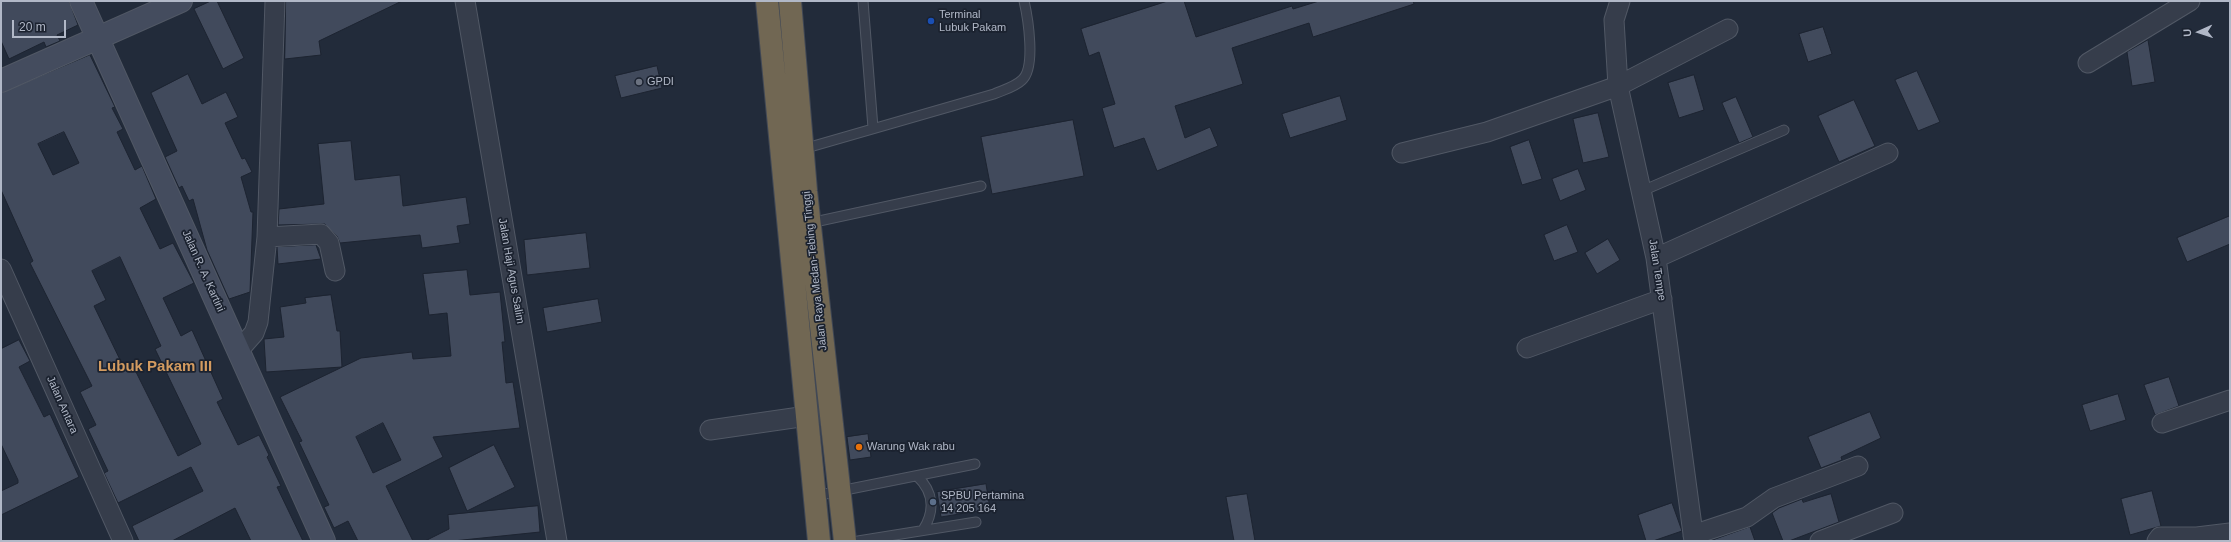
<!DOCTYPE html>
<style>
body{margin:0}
#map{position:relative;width:2231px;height:542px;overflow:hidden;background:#222b3a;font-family:Helvetica,sans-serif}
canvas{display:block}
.frame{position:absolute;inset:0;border:2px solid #b1b8c7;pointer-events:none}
.north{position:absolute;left:2179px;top:12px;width:40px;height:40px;-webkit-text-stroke:3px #1b222f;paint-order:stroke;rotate:267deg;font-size:11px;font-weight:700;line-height:16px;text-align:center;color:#b1b8c7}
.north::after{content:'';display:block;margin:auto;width:14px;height:18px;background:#b1b8c7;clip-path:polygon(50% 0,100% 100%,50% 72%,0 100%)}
.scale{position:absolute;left:12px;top:20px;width:54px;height:18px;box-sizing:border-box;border:2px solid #b1b8c7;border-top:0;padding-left:5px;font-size:12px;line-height:14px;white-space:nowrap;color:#b1b8c7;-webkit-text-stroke:3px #1b222f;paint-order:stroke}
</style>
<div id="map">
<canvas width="2231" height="542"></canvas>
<div class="frame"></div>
<div class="north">U</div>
<div class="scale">20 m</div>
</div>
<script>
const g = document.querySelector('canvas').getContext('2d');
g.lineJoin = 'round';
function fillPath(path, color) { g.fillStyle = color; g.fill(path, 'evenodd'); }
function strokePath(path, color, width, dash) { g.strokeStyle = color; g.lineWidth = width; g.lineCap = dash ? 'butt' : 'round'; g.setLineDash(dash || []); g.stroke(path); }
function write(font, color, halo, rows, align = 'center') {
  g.font = font + ' Helvetica,sans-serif'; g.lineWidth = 3.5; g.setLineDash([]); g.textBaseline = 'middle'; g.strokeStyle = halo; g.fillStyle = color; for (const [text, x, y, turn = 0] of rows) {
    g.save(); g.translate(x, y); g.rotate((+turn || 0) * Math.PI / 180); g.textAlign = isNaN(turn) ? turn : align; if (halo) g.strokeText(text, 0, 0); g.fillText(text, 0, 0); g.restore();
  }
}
const building = new Path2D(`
 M1,1h68l9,24 -21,10 3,6 -14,6 -2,-5 -35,17 -8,-18z
 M211,1h6l27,57 -21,11 -29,-60z
 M286,1h116l-83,40 2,14 -36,4z
 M1168,1h16l12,36 96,-31 1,3 26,-8h94l1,3 -101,33 -4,-14 -77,25 11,36 -68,22 10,32 25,-11 8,19 -61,25 -13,-33 -30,10 -12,-40 13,-4 -16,-52 -10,4 -8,-27z
 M1823,27l9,27 -24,8 -9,-28z
 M2148,40l7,42 -23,4 -5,-34z
 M90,55l25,52 -3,1 11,21 -6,3 18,38 7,-4 14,33 -16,9 20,41 13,-6 21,40 -31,15 18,38 11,-6 31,69 -6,3 21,43 21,-10 10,20 -2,2 14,29 -4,1 26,54h-52l-16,-33 -63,33h-33l-7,-15 71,-35 -12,-24 -73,36 -14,-30 4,-2 -20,-42 8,-4 -16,-33 12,-6 -62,-123 3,-2 -32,-71v-97zM64,132l15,31 -26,12 -15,-31zM120,257l41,89 -6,3 46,95 -23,12 -45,-90 -8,4 -31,-64 12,-6 -14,-29z
 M657,66l5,22 -41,10 -6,-22z
 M1917,71l23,51 -22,9 -23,-51z
 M188,74l14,30 24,-12 12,25 -13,6 17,36 3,-1 7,14 -11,5 10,35h2l-3,80 -21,7 -22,-49 -14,-51 -4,2 -7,-15 -3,2 -14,-31 12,-6 -26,-58z
 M1694,75l10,35 -25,8 -11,-35z
 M1340,96l7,24 -57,18 -8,-24z
 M1736,97l17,40 -14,6 -17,-40z
 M1854,100l21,46 -36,16 -21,-46z
 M1598,113l11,44 -26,6 -10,-44z
 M1073,120l11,56 -92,18 -11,-57z
 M1529,140l13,39 -20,6 -12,-38z
 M351,141l4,39 45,-5 3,31 63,-9 4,27 -13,2 3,17 -38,5 -2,-13 -80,8 -3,-7 -12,-12 -47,1 1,-16 45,-5 -6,-60z
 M1578,169l8,21 -26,11 -8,-22z
 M2230,216v28l-43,18 -10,-24z
 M1567,225l11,27 -24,9 -10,-26z
 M586,233l4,35 -63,7 -3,-35z
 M1608,239l12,21 -23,14 -12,-21z
 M316,245l5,14 -43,5 -1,-17z
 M467,270l3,25 30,-3 5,50h-3l4,41 7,-1 7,46 -87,9 10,20 -57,29 27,55h-55l-10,-20 -14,7 -10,-21 5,-2 -30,-63 3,-1 -22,-44 81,-39 51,-6 1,7 38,-3 -4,-43 -18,2 -6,-41zM383,423l18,37 -28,13 -17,-36z
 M331,295l6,36h3l2,36 -76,5 -2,-33 20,-2 -4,-30 26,-4 -1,-5z
 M598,299l4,23 -55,10 -4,-24z
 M19,340l11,21 -11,6 25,50 6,-3 29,63 -78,38v-24l17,-8v-3l-17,-36v-95z
 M2169,377l10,29 -24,9 -11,-30z
 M2118,394l8,26 -36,11 -8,-26z
 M1870,412l11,26 -40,19 1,3 -21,8 -13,-31z
 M868,434l3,23 -21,3 -3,-23z
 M494,445l21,42 -48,24 -18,-43z
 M986,484l4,25 -49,8 -4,-25z
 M2152,491l9,35 -31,9 -9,-36z
 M1247,494l8,47h-21l-8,-44z
 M1831,494l8,28 -50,19h-6l-11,-28 7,-5 23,-9 1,3z
 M1672,503l10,28 -29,10h-7l-8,-26z
 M538,506l2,26 -87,9h-28l24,-12 -1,-14z
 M1750,527l5,14h-45z`);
fillPath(building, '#414a5c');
strokePath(building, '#1d2431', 1);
const lane = new Path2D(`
 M863,1l10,127
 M803,149l191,-55c9,-4 21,-7 28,-14 14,-12 6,-62 2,-79
 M1642,191l142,-61
 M810,223l171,-37
 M917,476c17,16 18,35 6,54
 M815,496l160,-32
 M858,541l118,-19`);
const street = new Path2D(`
 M465,1l92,540
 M1620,1l-6,19 4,66 38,172 38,283
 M2088,63l102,-62
 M1402,153l85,-21 131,-46 110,-57
 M267,237l54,-3 8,9 6,28
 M1656,258l232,-105
 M1,269l122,272
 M1527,348l135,-49
 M239,350l15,-17 4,-11 9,-85 8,-236
 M2162,423l68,-23
 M710,430l97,-14
 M1693,535l54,-18 27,-19 84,-32
 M1820,541l73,-28
 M2157,541l3,-4h37l33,-4`);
const secondary = new Path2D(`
 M81,1l243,540
 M1,81l180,-80`);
const highway = new Path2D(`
 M767,1l52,540
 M790,1l16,190 39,350`);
strokePath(lane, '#515865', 11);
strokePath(street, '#515865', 21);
strokePath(secondary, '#515865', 24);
strokePath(highway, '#414855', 24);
strokePath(lane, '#363d4b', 9);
strokePath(street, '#363d4b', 19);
strokePath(secondary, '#444c5e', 22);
strokePath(highway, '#716753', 22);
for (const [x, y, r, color] of [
 [931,21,4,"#1a4fb4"],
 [639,82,4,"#6b7280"],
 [859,447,4,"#e8710a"],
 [933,502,4,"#5c6f8a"]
]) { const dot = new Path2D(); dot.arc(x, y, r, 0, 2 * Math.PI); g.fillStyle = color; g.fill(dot); strokePath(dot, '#1b222f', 1.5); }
write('11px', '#b1b8c7', '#1b222f', [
 ["Terminal",939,15],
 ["Lubuk Pakam",939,28],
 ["GPDI",647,82],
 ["Warung Wak rabu",867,447],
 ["SPBU Pertamina",941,496],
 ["14 205 164",941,509]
], 'left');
write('11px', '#b1b8c7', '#1b222f', [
 ["Jalan Tempe",1657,270,81],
 ["Jalan R. A. Kartini",203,271,66],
 ["Jalan Haji Agus Salim",511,271,80],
 ["Jalan Raya Medan-Tebing Tinggi",815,271,-96],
 ["Jalan Antara",62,405,66]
]);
write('bold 15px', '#d39b60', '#1b222f', [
 ["Lubuk Pakam III",155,367]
]);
</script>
